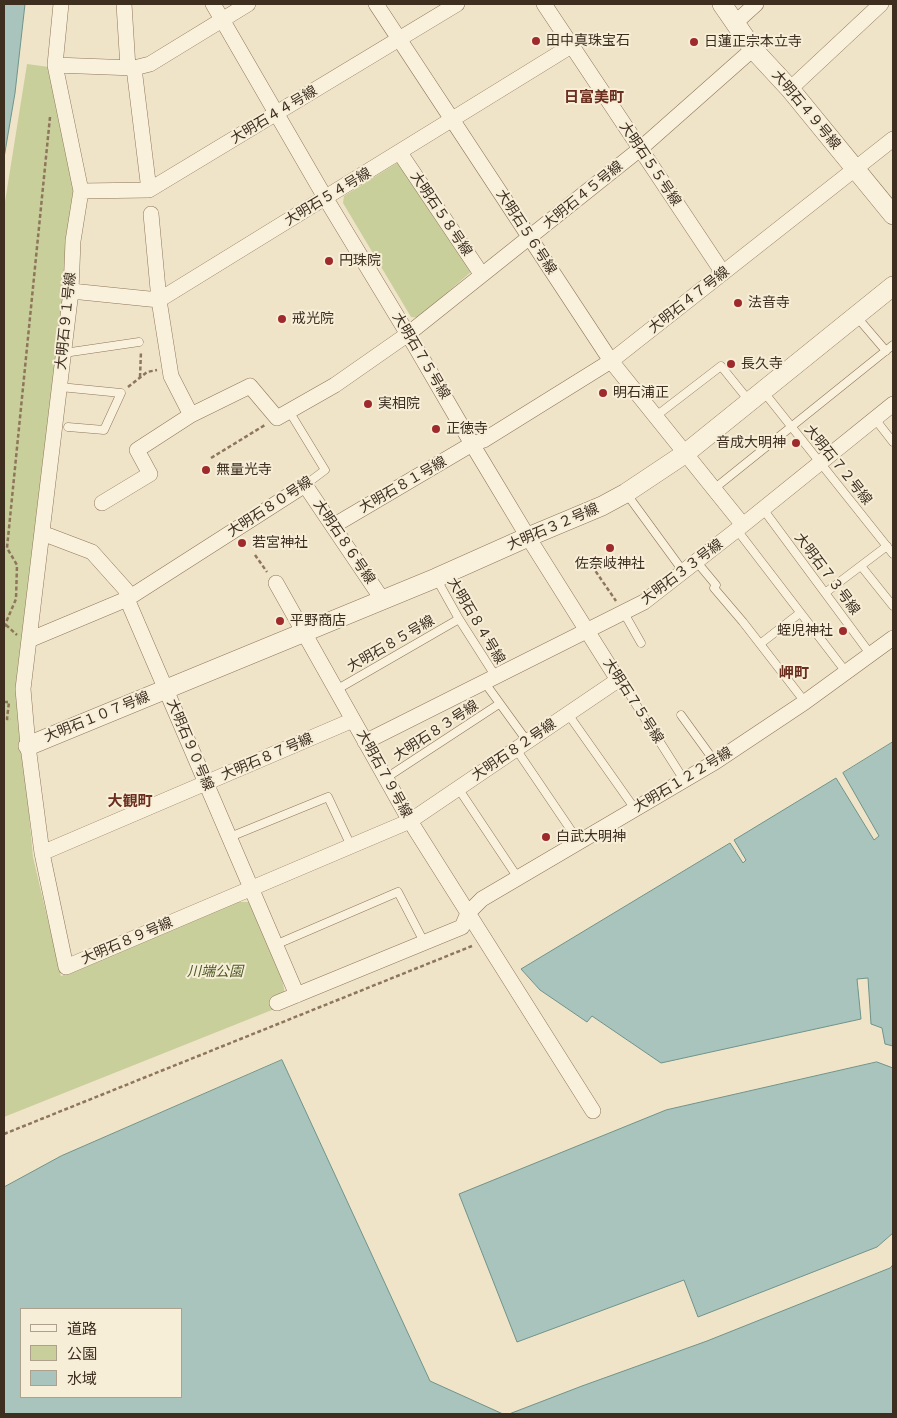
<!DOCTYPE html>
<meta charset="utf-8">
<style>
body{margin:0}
#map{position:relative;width:897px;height:1418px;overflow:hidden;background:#f0e4c8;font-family:"Roboto Serif","Noto Sans JP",serif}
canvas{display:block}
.frame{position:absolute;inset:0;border:5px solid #3d2e20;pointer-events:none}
.legend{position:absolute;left:20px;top:1308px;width:162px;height:90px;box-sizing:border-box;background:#f7eed8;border:1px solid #ada18e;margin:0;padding:6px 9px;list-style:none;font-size:15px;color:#3d2e20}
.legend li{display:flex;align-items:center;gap:10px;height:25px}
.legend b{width:25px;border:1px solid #ada18e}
</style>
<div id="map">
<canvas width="897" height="1418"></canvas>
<div class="frame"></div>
<ul class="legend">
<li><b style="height:6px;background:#faf1dc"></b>道路</li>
<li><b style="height:14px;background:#c9cf9b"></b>公園</li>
<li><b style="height:14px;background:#a9c4bc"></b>水域</li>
</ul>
</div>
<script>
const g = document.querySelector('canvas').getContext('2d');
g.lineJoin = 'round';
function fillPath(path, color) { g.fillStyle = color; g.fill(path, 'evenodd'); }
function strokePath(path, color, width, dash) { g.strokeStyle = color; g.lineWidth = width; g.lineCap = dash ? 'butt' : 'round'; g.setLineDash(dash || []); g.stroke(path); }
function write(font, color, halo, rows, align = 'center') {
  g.font = font + ' "Roboto Serif","Noto Sans JP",serif'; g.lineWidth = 4; g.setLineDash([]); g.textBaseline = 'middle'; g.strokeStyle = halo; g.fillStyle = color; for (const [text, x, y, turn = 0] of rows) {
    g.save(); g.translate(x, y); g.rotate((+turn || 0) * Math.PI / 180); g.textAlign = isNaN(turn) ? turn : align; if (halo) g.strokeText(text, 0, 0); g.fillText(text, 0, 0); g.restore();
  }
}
fillPath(new Path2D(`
 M27,64l22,3 27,125 -53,556 10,109 28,119 24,-9 151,-65h13l32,72 6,30 -283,113v-909z
 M397,163l5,2 70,106 -54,47 -7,-1 -68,-114 1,-7z`), '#c9cf9b');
const water = new Path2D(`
 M4,4h21l-10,89 -11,65z
 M893,742v304l-8,-2 -3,-16 -11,-4 -3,-46 -11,1 4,40 -200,44 -69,-47 -5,6 -47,-32 -19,-21 209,-126 13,20 3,-3 -12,-20 102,-62 38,62 5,-4 -36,-63z
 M282,1060l148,321 73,33h-499v-227l57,-31zM181,1309v88h-160v-88z
 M877,1062l16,6v165l-16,14 -179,70 -14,-37 -167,62 -58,-148 207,-84z
 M893,1265v149h-384l73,-28 125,-45 183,-73z`);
fillPath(water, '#a9c4bc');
strokePath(water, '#6f938a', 1);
const service = new Path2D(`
 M856,316l30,35
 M64,353l75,-11
 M60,387l61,6 -17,37 -36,-3
 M763,391l130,163
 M289,411l36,59 -20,15
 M656,416l65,-50 29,36
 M875,419l18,23
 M715,488l178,-143
 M626,493l57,78
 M763,509l108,146
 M737,530l109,142
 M696,561l20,24 -2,3 29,34 62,80
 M861,566l32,40
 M436,578l23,41 37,58
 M825,593l62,-47
 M624,613l17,30
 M760,644l40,-31
 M618,680l5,4 61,96
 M485,683l42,58
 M336,690l123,-71
 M568,714l67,95
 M681,715l34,47
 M516,749l63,93
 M386,778l113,-74
 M458,788l60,90
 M230,837l98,-40 23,49
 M275,945l123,-53 26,50`);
const minor = new Path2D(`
 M61,4l-6,61 26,126 -8,50 -2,50 -48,398 5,57 14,107 24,114 344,-146 208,-141 -90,-143 -56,-93 -57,-98 -89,-147 -113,-195
 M124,4l4,64
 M376,4l235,357 132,164
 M544,4l179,269
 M735,23l21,-19
 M55,65l79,3 16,-4 98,-60
 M134,68l15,122
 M790,89l91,-85
 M400,153l82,122
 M81,191l68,-1 308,-186
 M151,214l8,86 12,76 20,39
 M71,291l88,9 412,-254
 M102,503l48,-29 -13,-24 54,-35 59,-29 27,32 58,-33 73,-51 232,-185 113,-100
 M333,526l139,-82 12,-4 127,-79 282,-222
 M42,533l50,19 34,38 1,9 170,396
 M276,583l134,238 183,290
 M29,640l98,-41 178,-114 77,114
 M365,742l279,-140 99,-77 150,-121
 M42,853l311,-133
 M277,1003l185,-76 6,-14 14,-14 233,-137 90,-60 88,-64`);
const tertiary = new Path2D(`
 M722,4l31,45 37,40 103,126
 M28,746l408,-168 92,-41 74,-31 24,-13 60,-40 207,-167`);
strokePath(service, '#8d765c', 9);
strokePath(minor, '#8d765c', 16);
strokePath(tertiary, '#8d765c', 20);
strokePath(new Path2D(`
 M140,377l1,-26
 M128,387l19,-15 10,-2
 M211,458l54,-33
 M255,555l12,17
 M592,566l24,35
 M6,625l11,10
 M4,627l12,-28 1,-34 -10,-17 43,-431
 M4,702h5l-2,17h4
 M4,1134l468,-188`), '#8d765c', 2.5, [4, 2.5]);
strokePath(service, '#faf1dc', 8);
strokePath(minor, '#faf1dc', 15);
strokePath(tertiary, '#faf1dc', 19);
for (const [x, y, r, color] of [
 [536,41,5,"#9e2a2b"],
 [694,42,5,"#9e2a2b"],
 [329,261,5,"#9e2a2b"],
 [738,303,5,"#9e2a2b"],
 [282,319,5,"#9e2a2b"],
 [731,364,5,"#9e2a2b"],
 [603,393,5,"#9e2a2b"],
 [368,404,5,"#9e2a2b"],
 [436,429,5,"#9e2a2b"],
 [796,443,5,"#9e2a2b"],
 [206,470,5,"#9e2a2b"],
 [242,543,5,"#9e2a2b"],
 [610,548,5,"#9e2a2b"],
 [280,621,5,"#9e2a2b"],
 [843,631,5,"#9e2a2b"],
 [546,837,5,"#9e2a2b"]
]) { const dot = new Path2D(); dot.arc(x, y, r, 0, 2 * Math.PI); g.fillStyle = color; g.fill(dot); strokePath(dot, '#f7eed8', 2); }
write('14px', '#3d2e20', '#f7eed8', [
 ["田中真珠宝石",546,41],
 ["日蓮正宗本立寺",704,42],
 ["円珠院",339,261],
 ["法音寺",748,303],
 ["戒光院",292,319],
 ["長久寺",741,364],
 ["明石浦正",613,393],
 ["実相院",378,404],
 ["正徳寺",446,429],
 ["音成大明神",786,443,"right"],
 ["無量光寺",216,470],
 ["若宮神社",252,543],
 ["佐奈岐神社",610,564,"center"],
 ["平野商店",290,621],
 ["蛭児神社",833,631,"right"],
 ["白武大明神",556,837]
], 'left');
write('14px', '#3d2e20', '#f7eed8', [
 ["大明石４９号線",806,110,50],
 ["大明石４４号線",274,115,-31],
 ["大明石５５号線",650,164,56],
 ["大明石４５号線",583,195,-39],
 ["大明石５４号線",328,197,-31],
 ["大明石５８号線",441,214,56],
 ["大明石５６号線",526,232,57],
 ["大明石４７号線",689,300,-38],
 ["大明石９１号線",66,321,-84],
 ["大明石７５号線",421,356,59],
 ["大明石７２号線",838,465,51],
 ["大明石８１号線",403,485,-30],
 ["大明石８０号線",270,507,-33],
 ["大明石３２号線",553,527,-23],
 ["大明石８６号線",344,542,56],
 ["大明石３３号線",682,572,-37],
 ["大明石７３号線",827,574,53],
 ["大明石８４号線",476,621,59],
 ["大明石８５号線",391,644,-30],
 ["大明石７５号線",633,701,57],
 ["大明石１０７号線",97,717,-22],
 ["大明石８３号線",436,731,-33],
 ["大明石９０号線",190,745,67],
 ["大明石８２号線",514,750,-34],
 ["大明石８７号線",267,757,-23],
 ["大明石７９号線",384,774,61],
 ["大明石１２２号線",683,780,-31],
 ["大明石８９号線",127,941,-23]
]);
write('italic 14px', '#4d5a26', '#f7eed8', [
 ["川端公園",215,972]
]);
write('bold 15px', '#6b2e1e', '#f7eed8', [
 ["日富美町",594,98],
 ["岬町",794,674],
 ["大観町",130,802]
]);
</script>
